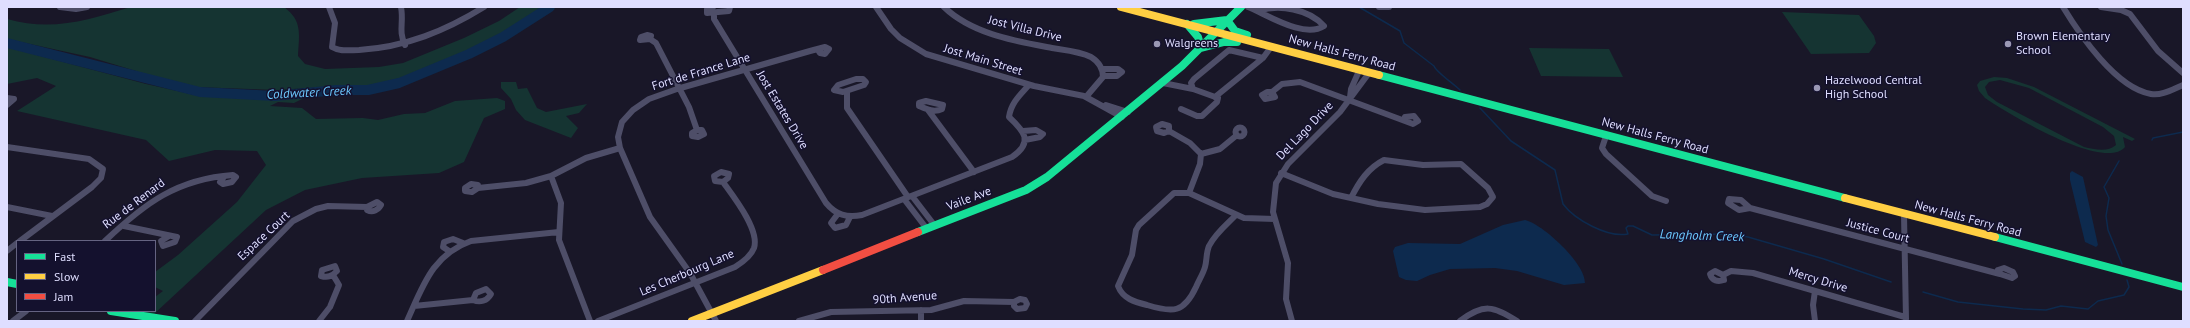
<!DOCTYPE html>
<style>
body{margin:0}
#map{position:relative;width:2190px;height:328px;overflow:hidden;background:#191728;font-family:"PT Sans",sans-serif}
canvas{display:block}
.frame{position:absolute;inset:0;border:8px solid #dfdeff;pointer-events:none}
.legend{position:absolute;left:16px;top:240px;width:140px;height:72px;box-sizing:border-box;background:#14112e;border:1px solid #656382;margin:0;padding:5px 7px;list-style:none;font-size:12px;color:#dfdeff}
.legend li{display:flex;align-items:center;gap:8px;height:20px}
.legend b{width:20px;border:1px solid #656382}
</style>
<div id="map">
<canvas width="2190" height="328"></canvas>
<div class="frame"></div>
<ul class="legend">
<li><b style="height:5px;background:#16e098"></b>Fast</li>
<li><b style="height:5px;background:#ffcf43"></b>Slow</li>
<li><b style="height:5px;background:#f24e42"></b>Jam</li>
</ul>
</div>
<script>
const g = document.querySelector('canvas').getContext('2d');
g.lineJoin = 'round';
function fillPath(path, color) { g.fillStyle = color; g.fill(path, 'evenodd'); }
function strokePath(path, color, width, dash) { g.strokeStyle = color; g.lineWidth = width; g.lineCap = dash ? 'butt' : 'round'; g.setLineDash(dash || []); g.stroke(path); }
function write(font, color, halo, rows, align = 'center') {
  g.font = font + ' "PT Sans",sans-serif'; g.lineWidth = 3; g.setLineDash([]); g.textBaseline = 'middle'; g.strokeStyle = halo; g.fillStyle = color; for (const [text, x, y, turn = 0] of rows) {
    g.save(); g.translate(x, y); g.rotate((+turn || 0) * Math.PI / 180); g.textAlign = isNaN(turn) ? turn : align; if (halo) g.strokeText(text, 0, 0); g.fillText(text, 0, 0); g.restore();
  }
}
fillPath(new Path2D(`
 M131,7h153c19,14 15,28 14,49l7,8 20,5 54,-2 24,-4 61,-25 35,-17 21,-14h23l-43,27 -65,35 -27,11 -41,8 -27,-2 -63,4 -82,-3 -51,-11 -8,-5 -46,-14 -83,-18v-20c45,13 81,1 124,-12z
 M1782,12l77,3 15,21 2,7 -7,10 -58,1z
 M7,47l139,37 49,11 79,4 32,-2 -12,6 -16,-1 -8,4 32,2 14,11 47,-1 15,2 26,-6 21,-1 30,-12 42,-3 8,3v8l-21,9 -20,44 -25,11 -77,5 -57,12 -39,20 -112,104 -18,-2 19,-1v-14l8,-6 -8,-4v-15l23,-17 59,-53 29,-37 -9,-14 -42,-1 -46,11 -23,-21 -129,-29 39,-25 -19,-8 -30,6z
 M1529,48l80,1 14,28 -82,-1z
 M1994,77l13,1 27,9 101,52 -3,2 -9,-4 2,10c-21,25 -118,-34 -140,-49l-6,-7 -2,-6 3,-4zM2000,80l29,8 74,39 11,9 2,9c-9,8 -22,4 -32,2l-87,-45 -9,-7 -3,-8 4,-5z
 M501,82h15l2,7 9,-1 10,20 9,4 41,-8 -8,9 -13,3 12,12 -7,10 -46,-18 -9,-10 -5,-11 -10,-11z`), '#153432');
fillPath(new Path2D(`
 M2072,171l11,6 15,68 -2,2 -11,-5 -15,-62v-7z
 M1525,220c18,4 61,44 60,63l-21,2 -47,-14 -22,-3 -45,1 -20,6 -13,6 -11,-1 -7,-3 -6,-26 2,-4 13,-4 52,1 43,-19z`), '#0d2a4e');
strokePath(new Path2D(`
 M1359,7l41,24 4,12 30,23c2,6 20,18 26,24
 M1480,108l31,33 44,29 8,34c12,16 45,34 65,30l-2,-6 2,-2h5l19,9 77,-1 19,3 76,22 67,23
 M2152,140l1,-2 30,-6
 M2119,161l-15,26 5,11 -3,18 2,14 14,34
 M1923,292l35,10 65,7 23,1 15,-4 27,3 10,-8 26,-6 5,-8 -2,-7`), '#0d2a4e', 1.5);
strokePath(new Path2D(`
 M7,43l193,49 75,4 62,-6h31l31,-7 70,-29 34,-17 47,-30`), '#0d2a4e', 10);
strokePath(new Path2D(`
 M60,7l16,2 11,-2
 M329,7l6,16 -3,24c8,5 18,3 27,3 47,-3 86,-19 125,-43
 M401,7c3,16 -3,23 4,38
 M713,7l-6,2v4l22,-2 1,-4
 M876,7l15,22 9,9 26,16 108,32 50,10 38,21
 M944,7c28,27 71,34 108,41 12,2 27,3 39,9 8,5 12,11 12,20l-17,20
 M1248,7c20,8 56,32 76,19 -15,-17 -45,-22 -66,-15
 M1379,7h10
 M2063,7c17,28 53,81 88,87 11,2 22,-5 32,-9
 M2101,7l20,3 9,4 28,37 25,22
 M714,14v5l112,184c10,12 21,15 36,12l150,-58c22,-15 12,-26 -3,-40 2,-14 11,-22 20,-32
 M647,35l4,1 -1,3 -10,1 1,-3z
 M650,39l6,4 33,64 8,23
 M1102,69h16l4,3 -5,4h-14
 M856,79h7l3,3 -2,3 -21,7 -9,-2 4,-5z
 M1163,83l30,6 25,9 -1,4 -15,14h-5l-16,-7
 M1193,89l-2,-6 3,-4 35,-29 34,8 8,-11
 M847,91v17l61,89
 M1267,92h5l3,5 -10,2 -3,-4z
 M1272,92l10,-8 18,-2 105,39
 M1215,97l48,-39
 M1350,97l1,-8 8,-18
 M7,98l7,1 -7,6
 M926,101l17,4 -1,4c-8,4 -16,0 -23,-3v-3z
 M1106,105l22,7
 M928,110l46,62
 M1414,116l4,5 -5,3 -8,-3v-4z
 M1162,124l7,2v5l-5,2 -7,-2 -1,-4z
 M1235.5 132a4.5 4.5 0 1 1 9 0a4.5 4.5 0 1 1-9 0Z
 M697,130h5l2,4 -6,3 -6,-1v-3z
 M1023,131l13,-1 7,4 -3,3 -15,3
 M1169,131l21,12 11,11 -1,10 -11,29
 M1606,136l-4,12 4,6 46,42 14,5
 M7,147l82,12 14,10 -2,9 -9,9 -72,54
 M1201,154l19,-5 17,-14
 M1384,160l39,5 38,-1 27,24 5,9 -6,7 -7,3 -55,3 -47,-6 -27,-6c8,-16 17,-30 33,-38z
 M721,172l8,2 -1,4 -5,4 -8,-1 -1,-5z
 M1281,173l52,21 18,4
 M551,176l10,27 -2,37 31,81
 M471,184l7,1v3l-6,4 -7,-1v-3z
 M478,188l48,-5 25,-7 35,-18 34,-10
 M912,196l23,30
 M904,199l23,30
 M1729,199l12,1 9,8 -11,2 -11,-7z
 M377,202l4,3c-3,5 -8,8 -14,5v-3z
 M7,207l45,9
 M1750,208l250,66
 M837,215l-6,8 4,5 11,-3 4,-8
 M1904,215l2,104
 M1235,216c-9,9 -20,18 -26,30 -3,7 -2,14 -4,21 -2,7 -6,13 -9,20 -12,26 -23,26 -49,18 -12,-3 -24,-6 -29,-19l14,-31 4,-25 3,-5 35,-32h15l55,25 31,1
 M124,226l53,11 -2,5 -12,4 -2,-5 8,-5
 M105,241c40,-38 72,-62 128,-66l3,2 -4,5 -9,2 -3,-2 4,-5
 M7,251l10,-8
 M449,251l-6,-4 1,-5 9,-3 10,4
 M335,266l2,5c-5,5 -9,7 -16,5l1,-6z
 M2004,268l9,4 2,4 -3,2 -12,-4 -2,-4z
 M1715,271l8,4 1,5c-6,2 -12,1 -14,-6z
 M1723,275l8,-4 22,2 152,44
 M486,289l5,5c-4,7 -11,9 -18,6l3,-7z
 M1815,291l-2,14 2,16
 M1020,299l5,1 2,4 -2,4 -8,1 -3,-3v-4z
 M414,306l59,-6
 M921,310v11
 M13,321l13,-10
 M195,321l98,-100 23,-12 12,-3 39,1
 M319,321l11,-14 9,-22 -6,-10
 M407,321c16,-35 25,-66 64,-80l88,-9
 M598,321l137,-54c8,-5 16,-11 19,-19 6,-18 -21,-52 -31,-66
 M716,321l-26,-48 -40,-56 -30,-69 -2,-11 4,-15 11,-12 16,-11 28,-10 133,-38 15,-4 4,2 -4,5 -5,-1 -2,-3
 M799,321l32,-9 100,-2 33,-9 50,1
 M1292,321l-6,-22 2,-36 -15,-51 3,-29 12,-19 52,-52 29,-39
 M1460,321c24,-18 33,-15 57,0`), '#4e4e68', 6);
strokePath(new Path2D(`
 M1187,24l11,13 3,11 23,-6h13
 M1194,24l33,-4 8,11 12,4
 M1379,75l466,123
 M918,232l108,-42 21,-13 135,-111 59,-59
 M1995,237l188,50
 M7,282l10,2
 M111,311l64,10`), '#16e098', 8);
strokePath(new Path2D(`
 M1121,7l258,68
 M1845,198l150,39
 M692,321l131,-51`), '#ffcf43', 8);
strokePath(new Path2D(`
 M823,270l95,-38`), '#f24e42', 8);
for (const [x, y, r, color] of [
 [1157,44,4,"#9a98b4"],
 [2008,44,4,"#9a98b4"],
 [1817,88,4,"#9a98b4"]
]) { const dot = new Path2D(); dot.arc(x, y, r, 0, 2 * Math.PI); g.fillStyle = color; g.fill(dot); strokePath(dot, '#14112e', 1.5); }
write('12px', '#dfdeff', '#14112e', [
 ["Jost Villa Drive",1025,29,14],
 ["New Halls Ferry Road",1342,53,15],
 ["Jost Main Street",983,60,17],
 ["Fort de France Lane",701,72,-17],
 ["Jost Estates Drive",782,110,59],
 ["Del Lago Drive",1305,131,-46],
 ["New Halls Ferry Road",1655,136,15],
 ["Vaile Ave",969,199,-21],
 ["Rue de Renard",134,204,-37],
 ["New Halls Ferry Road",1968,219,15],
 ["Justice Court",1878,231,15],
 ["Espace Court",264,236,-43],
 ["Les Cherbourg Lane",687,273,-23],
 ["Mercy Drive",1818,280,17],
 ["90th Avenue",905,298,-4]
]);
write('12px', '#dfdeff', '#14112e', [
 ["Brown Elementary",2016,37],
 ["School",2016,51],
 ["Walgreens",1165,44],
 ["Hazelwood Central",1825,81],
 ["High School",1825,95]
], 'left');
write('italic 13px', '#6cc9ff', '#14112e', [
 ["Coldwater Creek",309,93,-3],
 ["Langholm Creek",1702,236,2]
]);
</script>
